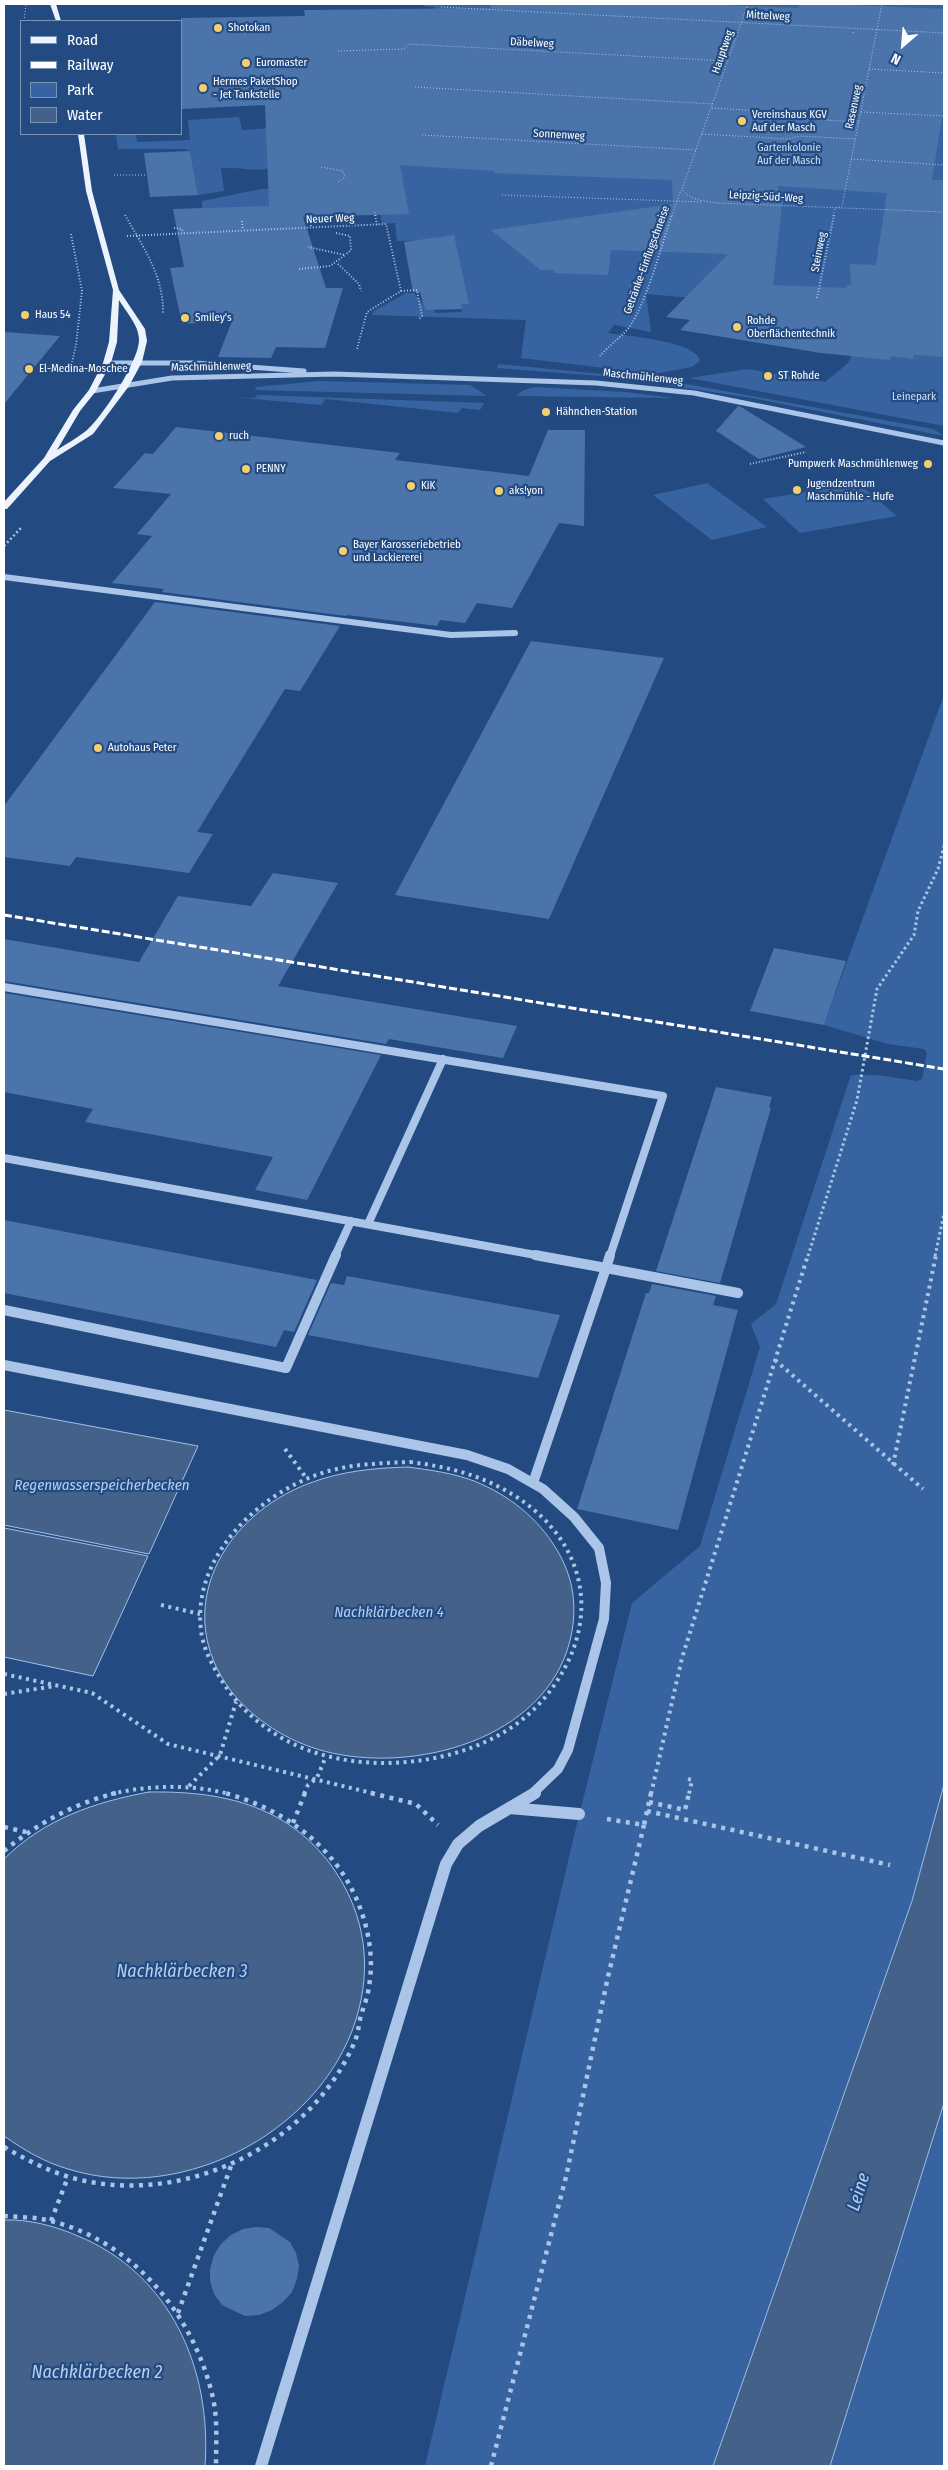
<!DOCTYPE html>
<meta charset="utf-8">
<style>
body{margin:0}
#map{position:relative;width:948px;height:2470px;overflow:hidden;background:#234b82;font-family:"Fira Sans Condensed",sans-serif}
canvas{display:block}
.frame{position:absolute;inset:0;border:5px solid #fff;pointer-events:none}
.legend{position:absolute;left:20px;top:20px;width:162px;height:115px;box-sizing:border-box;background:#234b82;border:1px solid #7b93b4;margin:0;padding:6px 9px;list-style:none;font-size:15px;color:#fff}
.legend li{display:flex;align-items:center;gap:10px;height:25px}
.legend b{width:25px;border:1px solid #7b93b4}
.north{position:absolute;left:878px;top:20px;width:50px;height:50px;-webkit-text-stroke:4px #234b82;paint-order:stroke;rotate:207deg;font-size:14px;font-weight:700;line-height:20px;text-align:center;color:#fff}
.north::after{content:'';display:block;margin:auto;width:18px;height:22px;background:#fff;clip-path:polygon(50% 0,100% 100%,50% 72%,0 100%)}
</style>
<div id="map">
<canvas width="948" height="2470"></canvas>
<div class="frame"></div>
<ul class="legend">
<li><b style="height:6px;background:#edf3fd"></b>Road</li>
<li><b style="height:6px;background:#fff"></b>Railway</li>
<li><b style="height:14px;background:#3764a0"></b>Park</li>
<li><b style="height:14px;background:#446289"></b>Water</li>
</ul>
<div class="north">N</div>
</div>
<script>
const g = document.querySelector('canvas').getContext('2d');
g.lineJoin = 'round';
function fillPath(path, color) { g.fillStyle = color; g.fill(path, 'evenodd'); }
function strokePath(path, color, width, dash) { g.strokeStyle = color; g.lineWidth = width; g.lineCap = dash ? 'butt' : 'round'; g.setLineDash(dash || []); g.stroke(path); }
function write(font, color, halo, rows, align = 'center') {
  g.font = font + ' "Fira Sans Condensed",sans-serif'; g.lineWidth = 4.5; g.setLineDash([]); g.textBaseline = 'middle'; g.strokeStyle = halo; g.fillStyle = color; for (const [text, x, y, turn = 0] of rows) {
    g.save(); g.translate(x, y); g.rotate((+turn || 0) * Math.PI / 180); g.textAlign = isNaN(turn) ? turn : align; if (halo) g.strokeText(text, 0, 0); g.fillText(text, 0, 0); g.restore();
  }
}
fillPath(new Path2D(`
 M424,4h520v422l-255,-48 59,-9 77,13 23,-19 24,-50 -226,-19 5,38 -37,-7 -6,8c19,3 89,8 92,28l-8,6 -38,7 -133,-16 5,-38 -154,-5 2,-4 32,-18h8l9,11 2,6h9l1,3 27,-1 -1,-8h7l-29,-64 -42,1 -2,-18 -13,1 -2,-12 -105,-6 -73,13v-18l59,-12 142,-4 -136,-34 2,17c-14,4 -32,-1 -48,0l3,23 -26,4 -8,-44 -5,-2h-67l-2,-15h20l1,8 53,-2 -2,-20 51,-3 3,13 47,-3 114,-79 32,-41 -11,-1z
 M498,364l135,13 -6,1 -130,-10z
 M319,381l151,4 17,11 -232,-6 1,-3z
 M675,382l258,47 11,7 -192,-38 -86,-13z
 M534,387l92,5 47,6 -157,-2 8,-6z
 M257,395l227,8 -4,7 -18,-2 -4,5 -132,-14 -5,6 -89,-8 23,1z
 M707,483l60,44 -55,13 -59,-45z
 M858,483l39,33 -97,17 -37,-34z
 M944,695v1090l-32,116 -199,565h-288l150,-634 57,-229 68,-57 60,-199 -9,-23 25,-20 75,-229h27l39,6 5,-2 5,-26 -3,-4 -36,-5 -64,-19z
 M944,2103v363h-114z`), '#3764a0');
const water = new Path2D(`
 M4,1410l194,36 -49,108 -145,-29z
 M408,1467c22,3 45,6 66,14 35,14 64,37 83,69 15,25 20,52 15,81 -18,104 -149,142 -240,122 -38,-8 -77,-31 -101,-62 -61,-81 -8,-176 79,-208 32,-12 64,-15 98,-16z
 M4,1528l144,28 -55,120 -89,-19z
 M944,1785v318l-114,363h-117l199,-565z
 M149,1792c72,-1 136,12 182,73 31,43 41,92 28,144 -30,119 -174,197 -291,160 -24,-7 -44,-19 -64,-33v-277c40,-40 91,-57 145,-67z
 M4,2220c25,-1 51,6 74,16 93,38 134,134 127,230h-201z`);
fillPath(water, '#446289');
strokePath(water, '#9fc0e9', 1);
fillPath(new Path2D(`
 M491,4h211l96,4 2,-4h30l114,5v95l-12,76h12v177l-30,-2 -1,4 -22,-3 -1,4 -69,-7 -141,-23 10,-10 -24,-3 62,-63 -117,-4 -3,25 -54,-2v-3h-13l-50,-40 182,-26 -1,-24 -179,-7 1,-2 -94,-6 9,49 -106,3 23,71h17l-18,60 -49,-1 -5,11 -53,-1 14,-36 -50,3 -12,-56 14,-1 -11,-58 96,-3 -4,-101 -84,4v-91l124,-2 -1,-6 187,-2zM777,186l110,7 -11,72 -26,-1 1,21h-5v3l-73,-3 10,-89z
 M190,151l8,44 -48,2 -6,-44z
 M454,235l15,69h-8l1,5 -37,1 -5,-18h-7l-9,-50z
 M4,332l56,4 -56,68z
 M738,406l3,1 65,40 -47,12 -43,-28z
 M176,427l224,26 -5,7 134,16 19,-46h37l-1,96 -25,-3 -47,85 -35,-5 -12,20 -25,-3 -3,6 -90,-11 -1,1 -184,-24 2,-3 -52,-6 40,-47 -15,-2 34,-40 -58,-6 32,-35 8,1z
 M155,602l185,24 -40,65 -15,-2 -88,143 16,2 -24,39 -113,-16 -6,9 -66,-9v-51z
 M531,641l133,17 -115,261 -154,-24z
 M273,873l65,10 -60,103 239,40 -14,32 -114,-19 -3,5 -382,-63v-42l135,23 39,-66 73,10z
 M774,948l72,13 -22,64 -74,-14z
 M4,993l377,62 -74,145 -52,-10 18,-33 -188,-35 8,-13 -89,-17z
 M716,1087l56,10 -3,10 2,1 -51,175 -64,-12z
 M4,1220l313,60 -23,52 -10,-2 -8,17 -272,-54z
 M347,1276l213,39 -22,63 -230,-43 23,-52 13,2z
 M652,1284l64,12 -3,9 25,5 -60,220 -101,-21 69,-216h3z
 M256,2227l13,1 21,14 6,11 3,13 -2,13 -5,13 -9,10 -11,8 -13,5 -14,1 -23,-11 -8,-11 -4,-13v-12l4,-14 7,-11 10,-9 12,-6z`), '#4b74ab');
strokePath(new Path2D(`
 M748,4l-66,185c8,12 23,12 36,14l226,9
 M441,7l503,26
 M24,21l2,-17
 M853,33l1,-2
 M338,51l66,-2 4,-5 320,17
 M869,69l75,4
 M415,87l298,17
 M712,108l81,5 14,6 52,3
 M861,112l83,4
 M702,134l86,5 12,-3 55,3
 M422,135l274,15
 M851,159l93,6
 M321,167l22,4 2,6 -7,5
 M114,175h33
 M502,195l200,7
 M375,212l1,4
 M672,216l9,-26
 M833,216l2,-8 7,-2 40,-202`), '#abc5e8', 1, [1, 2]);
strokePath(new Path2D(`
 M125,215c18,32 39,61 38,99
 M375,215l2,10
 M310,216l1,11
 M242,221l1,9
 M174,228l8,1 1,4
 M336,233l14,3 1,14 -6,5
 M127,236l259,-12 15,67 -34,21 -10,37
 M338,264l21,20 2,7
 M299,269l31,-3 15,-11 -37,-8
 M401,291l16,-1 5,26 -3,3
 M817,298l17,-83
 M600,356c8,-10 24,-21 30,-30 17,-25 31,-80 42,-111
 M70,371l6,-26 6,-54 -11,-57
 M750,464l56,-12`), '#abc5e8', 2, [1, 2]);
strokePath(new Path2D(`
 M4,546l18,-19`), '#abc5e8', 2.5, [2, 2.5]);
strokePath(new Path2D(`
 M808,1256l49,-156 20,-111 37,-54 4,-24 20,-42 6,-23
 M935,1256l9,-42`), '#abc5e8', 3, [2.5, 3]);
strokePath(new Path2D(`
 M775,1360l148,129
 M285,1449l22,30
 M410,1462c32,4 64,11 93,27 77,41 103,121 52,195 -28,42 -72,64 -120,74 -36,7 -73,7 -108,-2 -41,-10 -80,-36 -103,-72 -11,-17 -21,-35 -23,-54 -9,-72 55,-134 118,-156 29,-10 61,-11 91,-12z
 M893,1465l43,-210
 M161,1605l39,9
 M4,1674l88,19 76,51 208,50
 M4,1694l51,-8
 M688,1779l4,1 -3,14
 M189,1786l31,-31 16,-53
 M111,1794c38,-9 80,-10 118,0
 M304,1794l4,-9 9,-7 9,-22
 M651,1794l31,-136 126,-403`), '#abc5e8', 4, [3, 4.5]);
strokePath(new Path2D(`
 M371,1793l45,11 22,21
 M649,1802l36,8 4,-17
 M647,1811l243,54
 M607,1819l37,6 7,-32
 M293,1823l12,-30
 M4,1827l22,5
 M4,1851c34,-28 69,-47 112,-58
 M4,2147c21,12 42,23 65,30 111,32 241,-29 286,-136 3,-8 4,-17 6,-26 3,-9 7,-19 8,-29 7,-38 -6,-83 -28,-115 -28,-40 -69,-65 -116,-78
 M4,2216c12,1 26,1 38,3 86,17 150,92 170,175 6,23 4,48 4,72
 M51,2221l17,-44
 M178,2313l54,-150
 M491,2466l75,-289 41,-196 37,-156`), '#abc5e8', 4.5, [4, 5.5]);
strokePath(new Path2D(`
 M107,363h87l110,8
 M92,391l80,-13 162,-4 262,9 98,10 250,50`), '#abc5e8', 5);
strokePath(new Path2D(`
 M4,577l447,58 64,-2`), '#abc5e8', 6);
strokePath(new Path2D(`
 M4,987l659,109 -53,160
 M4,1158l537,98
 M368,1224l75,-165
 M335,1256l16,-35`), '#abc5e8', 8);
strokePath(new Path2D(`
 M535,1255l71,13 4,-13
 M4,1310l282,58 50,-113
 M4,1365l463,90 41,14 35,20 31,28 25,31 7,35 -2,36 -36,131 -10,19 -26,25
 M533,1483l73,-215 132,25`), '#abc5e8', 10);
strokePath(new Path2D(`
 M509,1808l70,6
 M261,2466l185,-602 12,-20 21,-18 56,-33`), '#abc5e8', 12);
fillPath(new Path2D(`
 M50,4h6l5,17h-5z
 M78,134h6l8,57 27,99 26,39 2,12 -5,21 -13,24 -36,48 -43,27 -43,48h-3v-7l40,-44 29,-48 16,-20 14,-27 6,-21 4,-52 -27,-99zM119,300c7,12 20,25 20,40 0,21 -37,78 -53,91 -9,7 -20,13 -29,19l23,-39 16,-20 15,-28 6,-21z`), '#edf3fd');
strokePath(new Path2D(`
 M4,915l940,154`), '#fff', 3, [8, 3]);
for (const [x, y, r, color] of [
 [218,28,5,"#f3cf6e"],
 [246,63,5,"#f3cf6e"],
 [203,88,5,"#f3cf6e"],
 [742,121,5,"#f3cf6e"],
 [25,315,5,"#f3cf6e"],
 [185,318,5,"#f3cf6e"],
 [737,327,5,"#f3cf6e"],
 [29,369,5,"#f3cf6e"],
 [768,376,5,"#f3cf6e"],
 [546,412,5,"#f3cf6e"],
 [219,436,5,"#f3cf6e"],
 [928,464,5,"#f3cf6e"],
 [246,469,5,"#f3cf6e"],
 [411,486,5,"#f3cf6e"],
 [797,490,5,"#f3cf6e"],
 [499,491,5,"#f3cf6e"],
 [343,551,5,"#f3cf6e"],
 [98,748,5,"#f3cf6e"]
]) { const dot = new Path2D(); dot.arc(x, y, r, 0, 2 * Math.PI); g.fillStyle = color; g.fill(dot); strokePath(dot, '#234b82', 2); }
write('11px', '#fff', '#234b82', [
 ["Mittelweg",768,16,3],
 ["Däbelweg",532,43,3],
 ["Hauptweg",723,52,-71],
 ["Rasenweg",854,107,-78],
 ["Sonnenweg",559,135,3],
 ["Leipzig-Süd-Weg",766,197,3],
 ["Neuer Weg",330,219,-2],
 ["Steinweg",819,252,-79],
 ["Getränke-Einflugschneise",647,260,-70],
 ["Maschmühlenweg",211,367,-1],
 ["Maschmühlenweg",643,377,6]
]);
write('11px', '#fff', '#234b82', [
 ["Shotokan",228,28],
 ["Euromaster",256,63],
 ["Hermes PaketShop",213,82],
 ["- Jet Tankstelle",213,95],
 ["Vereinshaus KGV",752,115],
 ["Auf der Masch",752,128],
 ["Haus 54",35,315],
 ["Smiley's",195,318],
 ["Rohde",747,321],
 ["Oberflächentechnik",747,334],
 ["El-Medina-Moschee",39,369],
 ["ST Rohde",778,376],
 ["Hähnchen-Station",556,412],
 ["ruch",229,436],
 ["Pumpwerk Maschmühlenweg",918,464,"right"],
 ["PENNY",256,469],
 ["Jugendzentrum",807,484],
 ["Maschmühle - Hufe",807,497],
 ["KiK",421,486],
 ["aks!yon",509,491],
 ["Bayer Karosseriebetrieb",353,545],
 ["und Lackiererei",353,558],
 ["Autohaus Peter",108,748]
], 'left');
write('11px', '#cfe0f6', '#234b82', [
 ["Gartenkolonie",789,148],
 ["Auf der Masch",789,161],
 ["Leinepark",914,397]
]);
write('italic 15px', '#b6cfef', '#234b82', [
 ["Regenwasserspeicherbecken",102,1486],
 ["Nachklärbecken 4",389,1613]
]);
write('italic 18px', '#b6cfef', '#234b82', [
 ["Nachklärbecken 3",182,1972],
 ["Leine",859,2192,-73],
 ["Nachklärbecken 2",97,2373]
]);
</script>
